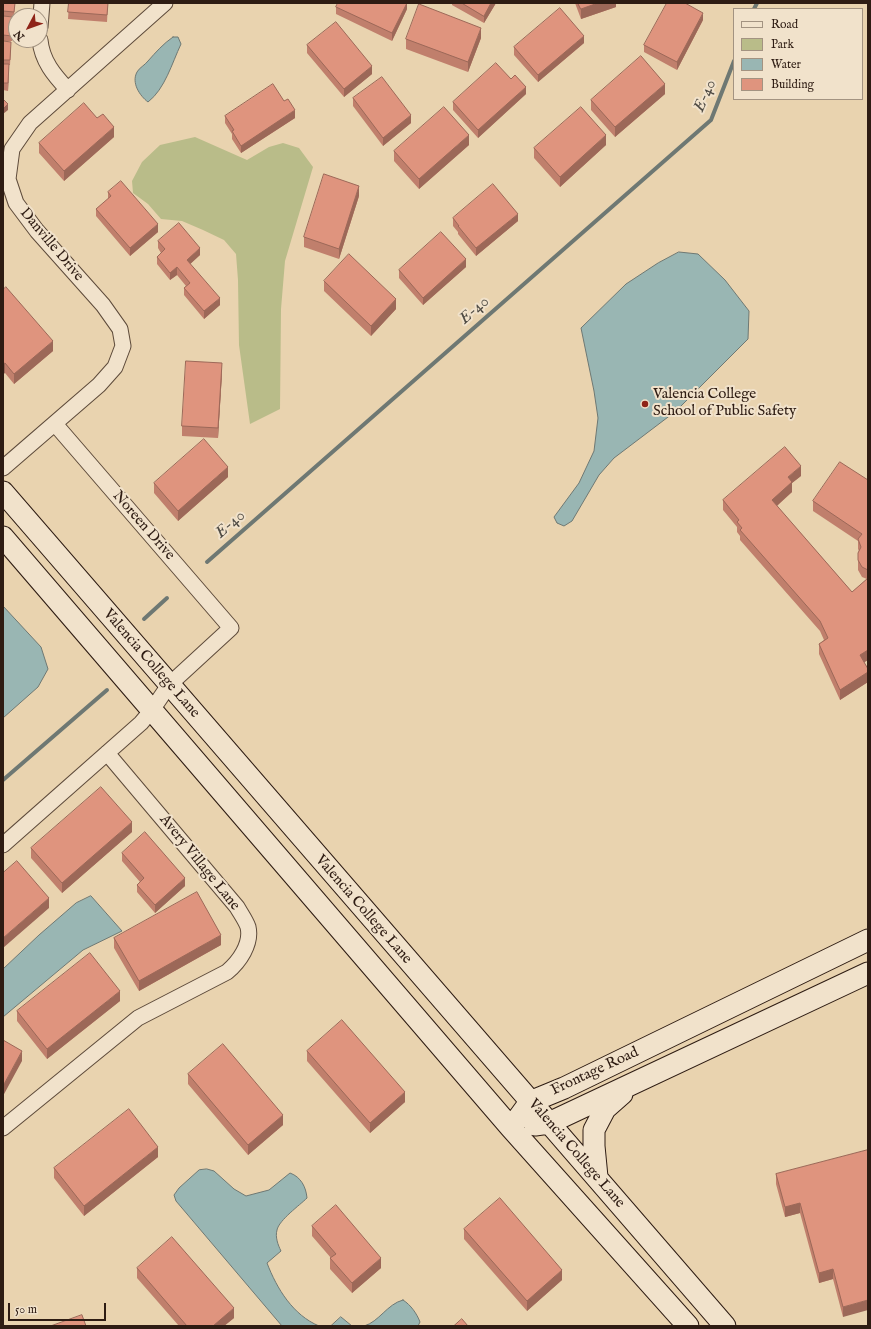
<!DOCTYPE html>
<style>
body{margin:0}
#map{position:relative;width:871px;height:1329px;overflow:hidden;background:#e9d3af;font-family:"IM FELL English",serif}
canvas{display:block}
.frame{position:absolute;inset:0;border:4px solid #2e1c13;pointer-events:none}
.legend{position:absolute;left:733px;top:8px;width:130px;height:92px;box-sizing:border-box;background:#f1e2cb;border:1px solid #a39381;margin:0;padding:5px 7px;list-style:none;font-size:12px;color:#2e1c13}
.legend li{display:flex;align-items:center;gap:8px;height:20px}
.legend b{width:20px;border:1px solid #a39381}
.north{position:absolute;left:8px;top:8px;width:40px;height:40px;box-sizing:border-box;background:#f1e2cb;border:1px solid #a39381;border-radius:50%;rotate:229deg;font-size:11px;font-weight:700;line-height:16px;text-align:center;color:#2e1c13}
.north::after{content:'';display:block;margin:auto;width:14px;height:18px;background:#8f2418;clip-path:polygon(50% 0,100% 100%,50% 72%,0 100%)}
.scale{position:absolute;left:8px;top:1303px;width:98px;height:18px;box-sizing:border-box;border:2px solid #2e1c13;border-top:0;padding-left:5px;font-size:12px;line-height:14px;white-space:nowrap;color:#2e1c13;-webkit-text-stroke:3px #f1e2cb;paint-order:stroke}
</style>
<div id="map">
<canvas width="871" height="1329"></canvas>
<div class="frame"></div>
<ul class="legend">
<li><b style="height:5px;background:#f1e2cb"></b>Road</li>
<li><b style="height:11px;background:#b9bc89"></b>Park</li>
<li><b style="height:11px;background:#99b6b3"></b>Water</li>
<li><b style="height:11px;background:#df947e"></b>Building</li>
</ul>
<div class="north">N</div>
<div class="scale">50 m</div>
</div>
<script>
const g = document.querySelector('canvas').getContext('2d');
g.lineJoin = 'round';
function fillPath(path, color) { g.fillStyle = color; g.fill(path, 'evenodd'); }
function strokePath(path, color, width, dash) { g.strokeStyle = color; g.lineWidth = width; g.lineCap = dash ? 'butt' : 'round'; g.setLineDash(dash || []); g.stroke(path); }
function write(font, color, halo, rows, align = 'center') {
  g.font = font + ' "IM FELL English",serif'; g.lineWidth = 4; g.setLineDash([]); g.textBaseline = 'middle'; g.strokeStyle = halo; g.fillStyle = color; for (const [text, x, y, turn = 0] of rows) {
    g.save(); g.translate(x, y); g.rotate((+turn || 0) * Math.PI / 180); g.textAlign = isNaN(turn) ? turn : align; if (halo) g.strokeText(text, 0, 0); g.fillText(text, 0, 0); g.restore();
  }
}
fillPath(new Path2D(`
 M195,137l52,23 22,-13 14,-4 16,5 14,19 -28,94 -4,48 -1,100 -30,15 -11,-79 -1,-65 -2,-26 -12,-14 -21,-10 -21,-9 -21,-2 -13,-15 -15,-11 -1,-12 10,-19 18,-17z`), '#b9bc89');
const water = new Path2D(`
 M173,37h5l3,7c-9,19 -16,45 -33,58 -8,-6 -17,-19 -11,-30 2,-4 8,-7 11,-11 8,-9 15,-17 25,-24z
 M679,252l19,2 27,26 24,31 -1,28 -72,72 -62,47 -15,17 -27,46 -8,5 -7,-3 -3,-6 25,-34 15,-32 4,-33 -4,-27 -13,-63 45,-44 32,-21z
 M3,606l38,41 7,22 -10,18 -35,31z
 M91,896l31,35 -39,19 -80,67v-48l36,-34 37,-32z
 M207,1169l7,2 20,18 12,7 23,-6 21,-17c11,4 16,14 17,25 -7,7 -28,22 -30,32 -2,7 1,15 4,21l-14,12c10,26 26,52 52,63h-37l-106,-125 -2,-6 5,-7 20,-18z
 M403,1300c8,5 14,14 17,22l-2,4h-54c15,-4 23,-22 39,-26z
 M341,1317l11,9h-21z`);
fillPath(water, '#99b6b3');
strokePath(water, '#6e7873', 1);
strokePath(new Path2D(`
 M754,9l3,-6
 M207,562l504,-442 23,-59
 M144,619l23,-21
 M3,780l104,-90`), '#6e7873', 4);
const street = new Path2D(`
 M40,27l2,-24
 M40,40c2,21 14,35 28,50
 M3,468l96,-83 16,-18 8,-21 -3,-17 -17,-24 -66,-74 -21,-28 -8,-24 4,-30 18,-26 135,-120
 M3,845l138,-122 11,-13 17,-25 62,-57 -176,-204
 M3,1128l135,-110 89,-46c12,-10 25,-28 21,-45 -2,-6 -7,-13 -11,-20l-130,-154`);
const secondary = new Path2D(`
 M3,492l722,834
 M3,537l508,591 177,198
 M535,1125l14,-2 319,-150
 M511,1128l19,-26 34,-14 304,-148
 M597,1177l-3,-31v-16l11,-21 17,-15`);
strokePath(street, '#5d4a3a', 17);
strokePath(secondary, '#2e1c13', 23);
strokePath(street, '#f1e2cb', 15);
strokePath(secondary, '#f1e2cb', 21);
fillPath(new Path2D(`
 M3,3h12l-1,14 -11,-1z
 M69,3h39l-1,19 -39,-3z
 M407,3v6l-15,32 -56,-27v-7z
 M452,3h44l-12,20 -32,-18z
 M575,3h41v4l-35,12z
 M3,16l10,6 -1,19h-9z
 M703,20l-26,50 -33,-18v-7z
 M481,38l-13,34 -62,-23v-10z
 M3,41l8,6 -1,18h-1l-1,26 -5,-1z
 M584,43l-46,39 -24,-27v-8z
 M307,45l65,29 -28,23 -37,-44z
 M526,94l-48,44 -25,-28v-8z
 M665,94l-50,43 -24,-27v-10z
 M353,98l58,25 -28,23 -30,-40z
 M225,116l70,2 -54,35 -9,-14v-5l-7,-11z
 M114,137l-50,44 -25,-28v-10z
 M469,145l-50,44 -25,-28v-10z
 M606,145l-46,42 -26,-29v-10z
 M108,192l50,40 -28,24 -34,-40v-7l12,-10z
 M359,196l-20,63 -35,-12v-10z
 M453,218l65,3 -42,35 -18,-22v-2l-5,-6z
 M158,241l42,14 -10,9 30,41 -16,14 -20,-24v-7l2,-2 -9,-11 -7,5 -13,-16v-7l4,-4 -3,-5z
 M466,267l-43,38 -24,-27v-8z
 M324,281l72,28 -25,27 -47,-45z
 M3,290l50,61 -39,33 -9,-11 -2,1z
 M222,373l-4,65 -36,-2v-10z
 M801,476l-9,7v9l-15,14 75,86 15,-13 -5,-2 -4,-7v-17l1,-2 -1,-2v-8l-45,-30v-10l55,-21v180l-4,2 4,7v13l-28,18 -21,-46v-10l5,-4 -4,-9 -80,-91v-4l-3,-4v-5l-14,-17v-10z
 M228,477l-50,44 -24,-28v-10z
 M132,832l-70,61 -31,-35v-10z
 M122,853l63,33 -30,27 -18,-21v-7l3,-3 -18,-21z
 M114,938l107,7 -82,46 -25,-43z
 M120,1001l-73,58 -30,-38v-10z
 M307,1051l98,51 -35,31 -63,-72z
 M188,1074l95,51 -35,30 -60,-71z
 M868,1150l-25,167 -10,-38 -14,4 -19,-70 -15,4 -9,-33v-10z
 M158,1157l-74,59 -30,-38v-10z
 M312,1226l69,42 -29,25 -22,-24v-11h1l-19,-22z
 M464,1229l98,51 -35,31 -63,-72z
 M137,1268l97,50 -10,8h-45l-42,-48z`), '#c07f6c');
fillPath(new Path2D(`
 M407,3v6l-15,32v-8z
 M491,3h5l-12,20v-7z
 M598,3h18v4l-35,12v-10z
 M703,13v7l-26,50v-8z
 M481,28v10l-13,34v-10z
 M584,36v7l-46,39v-7z
 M9,64v8l-1,19v-8z
 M372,66v8l-28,23v-8z
 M665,84v10l-50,43v-10z
 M526,87v7l-48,44v-8z
 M8,104v6l-5,4v-5z
 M295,110v8l-54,35v-7z
 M411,115v8l-28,23v-8z
 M114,127v10l-50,44v-10z
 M469,135v10l-50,44v-10z
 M606,135v10l-46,42v-10z
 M359,186v10l-20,63v-10z
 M518,214v7l-42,35v-8z
 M158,224v8l-28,24v-8z
 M200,248v7l-13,12v-7z
 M466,259v8l-43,38v-7z
 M177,267v8l-7,5v-7z
 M220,298v7l-16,14v-8z
 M396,299v10l-25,27v-10z
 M53,341v10l-39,33v-10z
 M5,363v10l-2,1v-10z
 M222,363v10l-4,65v-10z
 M801,466v10l-9,7v9l-20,18v-10l16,-23z
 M228,467v10l-50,44v-10z
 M868,650v10l-8,5v-10z
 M868,672v10l-28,18v-10z
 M132,822v10l-70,61v-10z
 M185,878v8l-30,27v-8z
 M49,898v10l-46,40v-10z
 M221,935v10l-82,46v-10z
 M120,991v10l-73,58v-10z
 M22,1051v10l-19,35v-10z
 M405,1092v10l-35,31v-10z
 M283,1115v10l-35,30v-10z
 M158,1147v10l-74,59v-10z
 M800,1203v10l-15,4v-10z
 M381,1258v10l-29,25v-10z
 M833,1269v10l-14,4v-10z
 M562,1270v10l-35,31v-10z
 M868,1300v10l-25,7v-10z
 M234,1308v10l-10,8h-11z`), '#9c6858');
const building = new Path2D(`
 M3,3h12l-1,9 -11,-1z
 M69,3h39l-1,12 -39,-3z
 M338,3h69l-15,30 -56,-26z
 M462,3h29l-7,13z
 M578,3h20l-17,6z
 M667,3h18l18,10 -26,49 -33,-17z
 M419,4l62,24 -13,34 -62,-23z
 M560,8l24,28 -46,39 -24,-28z
 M3,16l10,1 -1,19 -9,-1z
 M336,22l36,44 -28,23 -37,-44z
 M3,41l8,1 -1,18h-7z
 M641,56l24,28 -50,43 -24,-27z
 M496,63l15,16 4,-4 11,12 -48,43 -25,-28z
 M3,64h6l-1,19h-5z
 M382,77l29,38 -28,23 -30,-40z
 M273,84l11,17 4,-2 7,11 -54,36 -9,-15 2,-1 -9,-14z
 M3,99l5,5 -5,5z
 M84,103l13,15 6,-4 11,13 -50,44 -25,-28z
 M444,107l25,28 -50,44 -25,-28z
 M581,107l25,28 -46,42 -26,-29z
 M324,174l35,12 -20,63 -35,-12z
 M121,181l37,43 -28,24 -34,-39 15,-13 -3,-4z
 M493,184l25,30 -42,34 -18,-22h1l-6,-8z
 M179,223l21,25 -13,12 33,38 -16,13 -20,-23 6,-5 -13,-16 -7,6 -13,-16 8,-8 -7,-8z
 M441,232l25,27 -43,39 -24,-28z
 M349,254l47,45 -25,27 -47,-45z
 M6,287l47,54 -39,33 -9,-11 -2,1v-74z
 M186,361l36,2 -4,65 -36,-2z
 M204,439l24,28 -50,44 -24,-28z
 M785,447l16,19 -13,11 4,5 -20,18 80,92 16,-14v72l-8,5 8,14v3l-28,18 -21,-46 9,-6 -8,-17 -80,-91 2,-2 -5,-6 2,-2 -16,-20z
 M840,462l28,18v90l-6,-3 -4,-7v-7l3,-6 -3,-8 4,-5 -49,-33z
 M101,787l31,35 -70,61 -31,-35z
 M145,832l40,46 -30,27 -18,-20 7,-7 -22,-25z
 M17,861l32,37 -46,40v-65z
 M197,892l24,43 -82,46 -25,-43z
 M90,953l30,38 -73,58 -30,-38z
 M342,1020l63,72 -35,31 -63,-72z
 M3,1040l19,11 -19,35z
 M223,1044l60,71 -35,30 -60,-71z
 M129,1109l29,38 -74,59 -30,-38z
 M868,1150v150l-25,7 -10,-38 -14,4 -19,-70 -15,4 -9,-33z
 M500,1198l62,72 -35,31 -63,-72z
 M336,1205l45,53 -29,25 -22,-25 6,-4 -24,-28z
 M172,1237l62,71 -21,18h-26l-50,-58z
 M82,1315l4,11h-35z
 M462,1319l6,7h-14z`);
fillPath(building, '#df947e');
strokePath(building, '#9c6858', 1);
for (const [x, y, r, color] of [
 [645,404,4,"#8f2418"]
]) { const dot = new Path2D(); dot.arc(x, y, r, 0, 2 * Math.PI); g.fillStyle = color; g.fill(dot); strokePath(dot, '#f1e2cb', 1.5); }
write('15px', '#2e1c13', '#f1e2cb', [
 ["Danville Drive",51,245,50],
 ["Noreen Drive",143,526,49],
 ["Valencia College Lane",151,664,49],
 ["Avery Village Lane",199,863,51],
 ["Valencia College Lane",363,910,49],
 ["Frontage Road",595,1072,-25],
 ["Valencia College Lane",576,1154,49]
]);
write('15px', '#2e1c13', '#f1e2cb', [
 ["Valencia College",653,395],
 ["School of Public Safety",653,412]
], 'left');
write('italic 16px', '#4e4a43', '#f1e2cb', [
 ["E-40",706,96,-66],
 ["E-40",475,311,-41],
 ["E-40",231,525,-41]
]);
</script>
